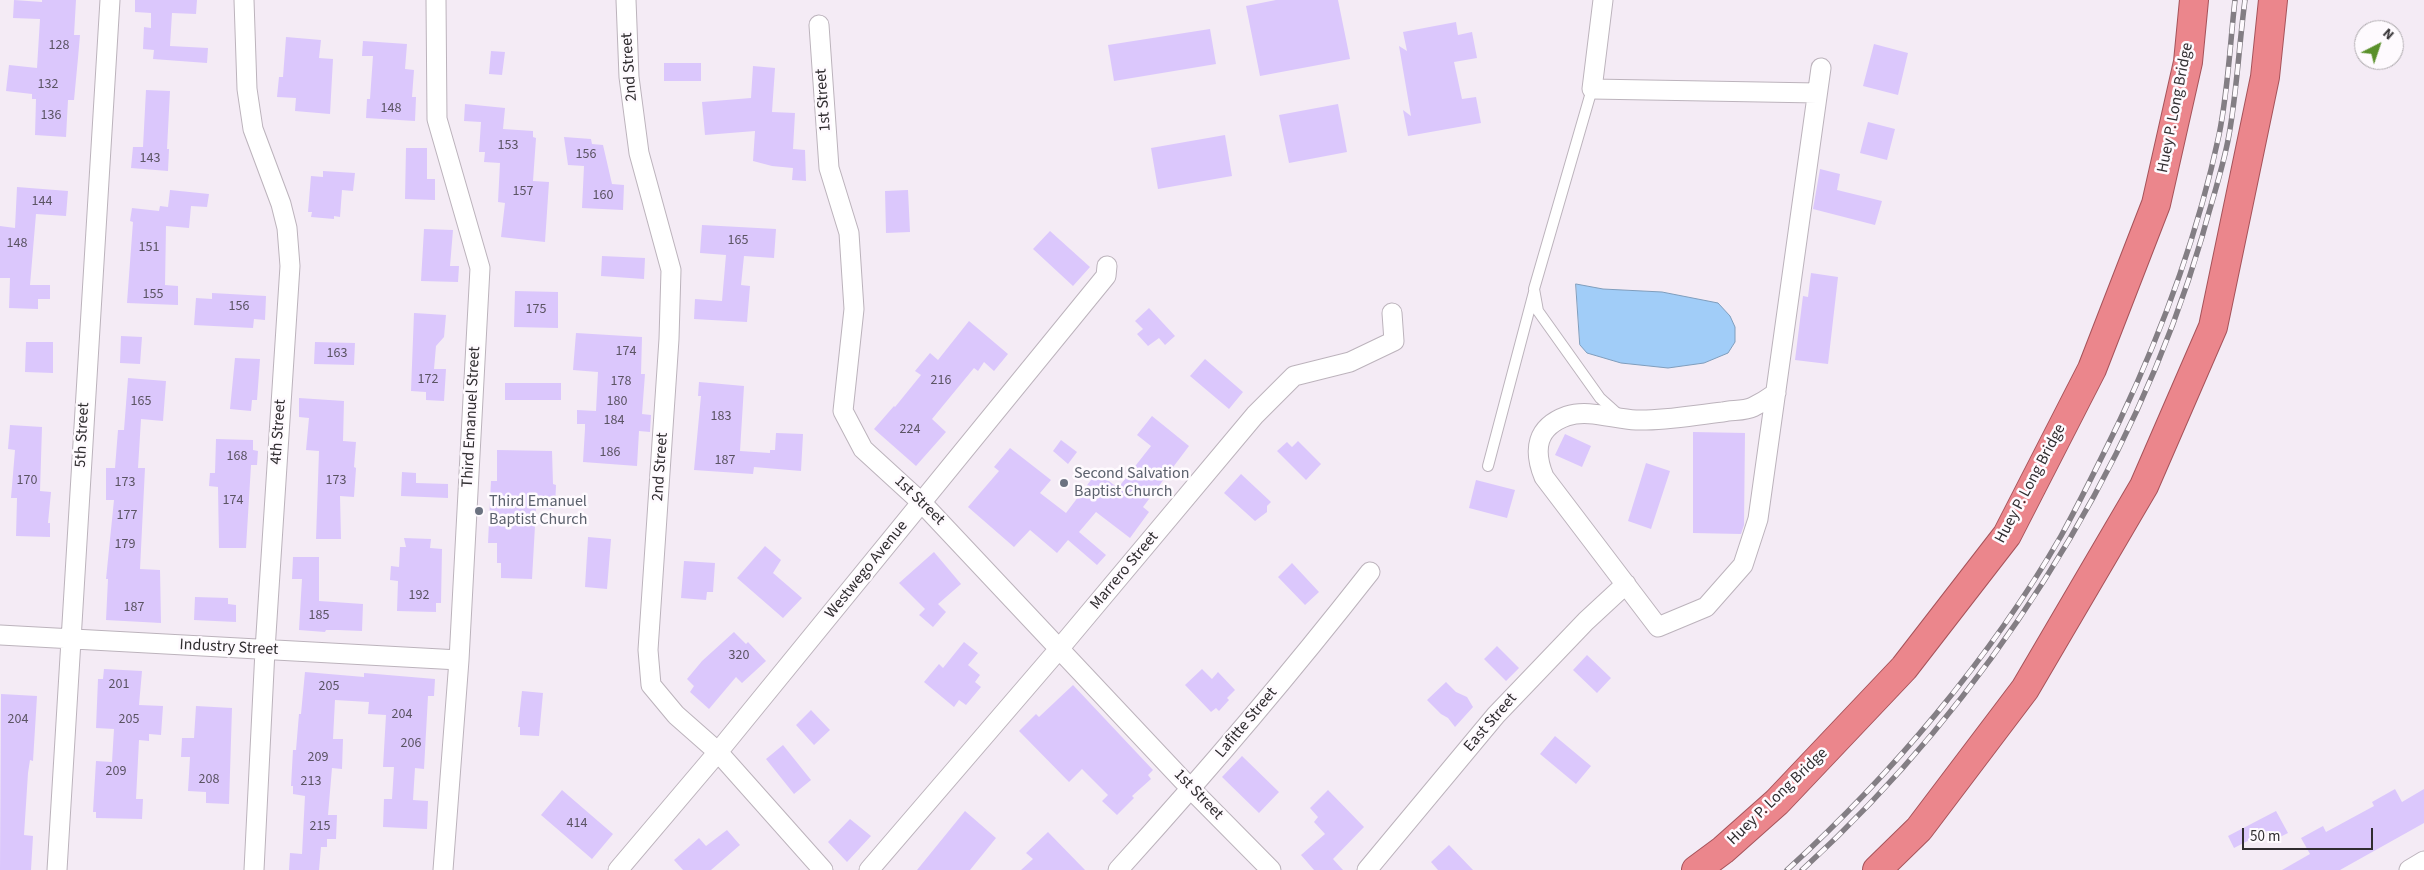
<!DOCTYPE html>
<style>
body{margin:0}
#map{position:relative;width:2424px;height:870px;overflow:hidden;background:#f4ebf5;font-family:"Source Sans 3",sans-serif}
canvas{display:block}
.north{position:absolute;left:2354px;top:20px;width:50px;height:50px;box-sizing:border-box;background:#fefafe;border:1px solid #aca8ac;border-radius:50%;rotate:41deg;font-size:14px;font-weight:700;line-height:20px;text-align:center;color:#302d30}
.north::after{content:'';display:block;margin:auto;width:18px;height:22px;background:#5a902b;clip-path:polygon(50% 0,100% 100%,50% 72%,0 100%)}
.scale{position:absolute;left:2242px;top:828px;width:131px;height:22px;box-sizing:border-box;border:2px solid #302d30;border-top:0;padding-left:6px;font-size:15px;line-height:18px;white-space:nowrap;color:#302d30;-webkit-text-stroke:4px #fefafe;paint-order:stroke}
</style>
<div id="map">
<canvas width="2424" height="870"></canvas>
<div class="north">N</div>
<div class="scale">50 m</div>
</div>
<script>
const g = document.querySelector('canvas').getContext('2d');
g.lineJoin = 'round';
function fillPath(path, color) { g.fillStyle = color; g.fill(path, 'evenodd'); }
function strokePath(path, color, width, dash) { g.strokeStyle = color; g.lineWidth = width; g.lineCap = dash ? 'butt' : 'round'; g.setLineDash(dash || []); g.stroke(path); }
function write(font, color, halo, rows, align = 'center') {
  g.font = font + ' "Source Sans 3",sans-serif'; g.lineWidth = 5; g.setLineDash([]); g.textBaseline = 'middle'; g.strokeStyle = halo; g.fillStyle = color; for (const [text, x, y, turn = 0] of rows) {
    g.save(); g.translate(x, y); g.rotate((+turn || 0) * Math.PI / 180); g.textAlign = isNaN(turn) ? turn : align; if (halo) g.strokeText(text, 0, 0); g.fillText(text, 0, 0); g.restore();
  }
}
const water = new Path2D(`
 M1576,284l27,5 59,3 56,11 12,13 5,11v15l-7,11 -24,10 -36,5 -47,-5 -34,-10 -7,-8z`);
fillPath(water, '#a1cdf8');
strokePath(water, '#7f9dbc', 1);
fillPath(new Path2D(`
 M14,0l28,2v-2h34l-2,35h6l-2,23 -4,42h-6l-2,37 -31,-2 1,-36h-4v-5l-26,-3 3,-26 28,3 3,-49 -27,-1z
 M135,0h62l-1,14 -24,-1 -2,33 38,2 -1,15 -54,-4 1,-9 -11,-1 1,-22 7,1v-15l-16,-1z
 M1276,0h62l12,59 -90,17 -14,-70z
 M1456,22l2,13 14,-3 5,26 -23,4 8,37 14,-2 5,26 -73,13 -5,-26 8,6 -12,-70 8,5 -4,-19z
 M1210,29l6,35 -102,17 -6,-36z
 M286,37l35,3 -2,18 14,1 -3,55 -35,-3 1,-13 -19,-1 2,-20h4z
 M363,41l44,3 -2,25 9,1 -2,27h4l-1,24 -49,-3 1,-19h3l3,-43h-11z
 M1874,44l34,9 -10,42 -35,-9z
 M491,51l14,1 -3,23 -13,-1z
 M664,63h37v18h-37z
 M753,66l22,2 -3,44 23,1 -2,36 12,1 1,31 -14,-1 1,-12 -21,-2 -19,-5 2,-30 -50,4 -3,-33 49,-4z
 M146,90l24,1 -3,58h2l-1,22 -37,-3 2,-21h10z
 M465,104l40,4 -2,21 30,2v6l3,1 -3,43 16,1 -4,60 -44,-5 4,-34 -7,-1 2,-39 -16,-1 1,-10h-6l2,-30 -17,-1z
 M1338,104l9,48 -58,11 -10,-48z
 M1868,122l27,7 -8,31 -27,-7z
 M1225,135l7,41 -74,13 -7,-41z
 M564,137l27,2 1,5 11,1 9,39 12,1 -1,25 -41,-2 2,-42 -16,-1z
 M406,148h21v31h8v21l-30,-1z
 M1820,169l20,5 -3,16 45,11 -7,24 -62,-16z
 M323,171l32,2 -2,18 -11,-1 -2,27 -6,-1v3l-23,-2 1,-5h-4l3,-36 12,1z
 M17,187l51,4 -2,25 -30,-2 -6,71h20v14h-12v10l-29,-1 1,-30h-10v-52l15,2z
 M170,190l39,4 -2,13 -16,-1 -2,22 -23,-2 -1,59 13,1v19l-51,-2 6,-81 -3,-1 2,-13 27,3 1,-5 8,1z
 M908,190l2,42 -24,1 -1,-42z
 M702,225l74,4 -2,29 -30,-2 -3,29 9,1 -3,36 -53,-3 1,-20 27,2 4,-46 -26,-2z
 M424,229l29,1 -3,36h9l-1,16 -37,-1z
 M1050,231l40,36 -17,19 -40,-37z
 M602,256l43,2 -1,21 -43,-3z
 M1811,273l27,4 -10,87 -33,-4 8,-64 5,1z
 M515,291l43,1v36l-44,-1z
 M212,293l54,3 -1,24 -11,-1 -1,9 -59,-3 2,-27 16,1z
 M1149,308l26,28 -10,9 -6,-7 -11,8 -11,-12 6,-5 -8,-8z
 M414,313l32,2 -2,22 -8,9 -2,23h12l-2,32 -18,-1v-8l-15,-1z
 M969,321l39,33 -14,17 -10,-9 -6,9 -4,-3 -42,51 14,13 -30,34 -42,-37 20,-23 1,1 26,-32 -6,-4 15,-18 8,7z
 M576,333l66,4 -1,37h4l-3,40 9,1 -1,17 -11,-1 -2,35 -54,-4 2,-33v-5h-8v-14l19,1 2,-39 -25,-2z
 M121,336l21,1 -2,27 -20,-1z
 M26,342h27v31l-28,-1z
 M315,342l40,1 -1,22 -40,-1z
 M235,358l25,1 -3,41h-5l-1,11 -21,-2z
 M1205,359l38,33 -14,17 -39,-33z
 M128,378l38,3 -3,40 -22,-2 -3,49h7l-5,101 20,1 1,53 -55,-3 2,-41h-2l8,-79h-8v-32h9l3,-38h6z
 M699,382l45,4 -4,65 30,2v-3h5l1,-17 27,1 -2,37 -47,-4 -1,7 -59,-4 7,-74h-3z
 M505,383h56v17h-56z
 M299,398l45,3 -1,40 13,1 -2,25 2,1 -2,29 -14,-1 1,43h-25l3,-88 -13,-1 3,-32 -10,-1z
 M1152,416l37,30 -46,61 6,5 -19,26 -34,-26 -17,20 27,23 -9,10 -29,-25 -11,13 -27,-23 -16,17 -46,-40 31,-36 -5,-4 16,-19 41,32 -11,13 26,20 31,-41 21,16 33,-42 -14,-11z
 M10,425l32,2 -2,64 11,1 -3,31h2v14l-34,-1 1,-38h-6l4,-48 -7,-1z
 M1693,432l52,1 -1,92 -3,9 -48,-1z
 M1565,434l26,12 -9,21 -27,-12z
 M216,439l37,1v10l5,1 -1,14h-6l-5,83h-27l-1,-61 -9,-1 1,-13h5z
 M1061,440l16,12 -9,12 -15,-13z
 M1298,441l23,23 -15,16 -29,-29 10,-9 5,5z
 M497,450l55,1 1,33 3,1 -1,24 -19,-1 -4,71 -31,-1v-15h-4v-20h-9l3,-62h6z
 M1646,463l24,8 -19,58 -23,-8z
 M402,472l14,1v10l32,1v14l-47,-2z
 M1241,474l30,28 -4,4v6l-12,9 -31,-28z
 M1476,480l39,10 -8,28 -38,-10z
 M588,537l23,2 -4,50 -22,-2z
 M404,538l27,1 -1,9 12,1 -1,54h-5v9l-39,-1 1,-30 -8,-1 1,-14 8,1 1,-20h6z
 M765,546l16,14 -8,13 29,25 -19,20 -46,-40z
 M934,552l27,32 -23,20 8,8 -13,15 -14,-12 6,-6 -26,-26z
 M293,557h26v44l44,3 -1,27 -24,-1h-12l-1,2 -26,-2 3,-51h-10z
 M684,561l31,2 -2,29h-6l-1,8 -25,-2z
 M1292,563l27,29 -14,13 -27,-28z
 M195,597l33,1v6l8,1v17l-42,-2z
 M734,632l12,12 2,-2 18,19 -24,22 -6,-6 -27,32 -19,-17 4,-6 -7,-7 15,-18z
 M964,642l14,11 -10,12 12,10 -5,7 6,5 -15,18 -7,-5 -5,7 -30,-25 15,-18 4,4z
 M1497,646l22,22 -13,13 -22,-22z
 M1587,655l24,23 -14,15 -24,-23z
 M104,669l38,2 -3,34 24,1 -2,29 -12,-1v7l-10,-1 -3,59h7l-1,20 -46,-1v-6h-3l3,-51 16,1 2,-33 -18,-1 2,-49h5z
 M1202,669l10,10 6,-7 17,18 -8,8 2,2 -10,11 -3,-3 -5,4 -26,-27z
 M305,672l59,5v-4l71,6 -1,17h-6l-4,73 -9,-1 -2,32 15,1 -1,28 -44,-2 1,-28h8l2,-32h-11l3,-52 -18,-1 1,-12 -34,-2 -2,39h10l-1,30 -10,-1 -4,47h9l-1,24h-9v8h-6l-2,23h-30l1,-17 12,1 3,-58 -12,-2v-8h-2l2,-36h3l3,-36h2z
 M1446,682l10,10 11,5 6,10 -18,20 -7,-9 -7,-4 -14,-14z
 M1073,685l80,85 -5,5 3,4 -19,17 2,2 -17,17 -15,-14 6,-6 -26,-26 -13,13 -50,-51 17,-17 3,3z
 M522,691l21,2 -4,43 -19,-1v-8h-2z
 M1,694l36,2 -4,65 -3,-1 -2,13 -4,62 9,1 -2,34h-31z
 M196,706l36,2 -3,96 -23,-1v-11l-18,-1 2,-34h-9l1,-19h12z
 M811,710l19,20 -16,15 -18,-20z
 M1555,736l36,30 -15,18 -36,-30z
 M783,745l28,35 -17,14 -28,-35z
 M1242,756l37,36 -20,21 -37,-36z
 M2395,789l7,13 22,-13v34l-84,47h-58l28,-16 -9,-16 22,-12 3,6 48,-26 -2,-4z
 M562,790l51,44 -21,25 -51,-44z
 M1328,790l36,37 -31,32 10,11h-29l-13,-15 24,-21 -11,-12 4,-5 -8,-9z
 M965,811l31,27 -26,32h-53z
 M2276,811l12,22 -16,8 -5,-10 -33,17 -6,-12z
 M850,819l21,17 -24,26 -19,-20z
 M727,830l13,15 -29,25h-28l-9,-10 25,-22 7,8z
 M1048,832l37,38h-64l12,-11 -7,-6z
 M1449,845l24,25h-35l-7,-8z`), '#dbc7fc');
const service = new Path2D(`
 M1592,89l-58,200 4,22 62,87 20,18
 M1488,466l46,-174`);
const minor = new Path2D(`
 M244,0l3,89 6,40 28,75 6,24 3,38 -25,384 -11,220
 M436,0l1,119 43,149 -21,392 -16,210
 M626,0l3,77 10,76 32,117 -2,69 -21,311 3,35 25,30 42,37 105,118
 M1603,0l-11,89 225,4
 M819,25l10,143 20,65 5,76 -11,102 20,38 59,54 269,286 80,81
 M1776,393c-7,5 -15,10 -23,14 -8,4 -21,3 -30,5 -29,3 -58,9 -87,8 -22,-1 -48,-11 -69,-4 -31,11 -34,34 -23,61l114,150 48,-20 37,-42 15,-46 63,-451
 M0,635l459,25
 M57,870l53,-870
 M618,870l100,-118 388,-476 1,-10
 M869,870l190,-221 196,-234 39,-39 56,-14 44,-21 -2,-28
 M1118,870c88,-97 172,-196 252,-298
 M1367,870l129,-155 90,-94 40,-37
 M2409,870l15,-9`);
const trunk = new Path2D(`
 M1696,870l27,-20 54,-48 127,-134 103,-133 85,-166 64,-165 32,-142 6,-62
 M1877,870l42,-41 106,-140 119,-203 69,-159 52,-250 8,-77`);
strokePath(service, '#bcb3bc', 12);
strokePath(minor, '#bcb3bc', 21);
strokePath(trunk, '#a6535a', 30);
strokePath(service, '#fff', 10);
strokePath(minor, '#fff', 19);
strokePath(trunk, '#eb868c', 28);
const rail = new Path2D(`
 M1787,870c104,-95 203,-211 274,-334 21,-38 40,-77 59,-116 43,-91 78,-186 99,-285 9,-44 11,-91 16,-135
 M1802,870c183,-167 330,-395 400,-633 9,-34 21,-68 27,-102 8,-45 10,-90 16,-135`);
strokePath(rail, '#837e84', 5.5);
strokePath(rail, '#fefafe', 4, [11]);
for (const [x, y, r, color] of [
 [1064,483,5,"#6b7280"],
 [479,511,5,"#6b7280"]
]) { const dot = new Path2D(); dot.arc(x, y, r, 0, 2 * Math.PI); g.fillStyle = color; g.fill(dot); strokePath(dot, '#fefafe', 2); }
write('14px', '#5b5463', null, [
 ["128",59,46],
 ["132",48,85],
 ["148",391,109],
 ["136",51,116],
 ["153",508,146],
 ["156",586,155],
 ["143",150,159],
 ["157",523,192],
 ["160",603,196],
 ["144",42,202],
 ["165",738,241],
 ["148",17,244],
 ["151",149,248],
 ["155",153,295],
 ["156",239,307],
 ["175",536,310],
 ["174",626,352],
 ["163",337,354],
 ["172",428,380],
 ["216",941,381],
 ["178",621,382],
 ["165",141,402],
 ["180",617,402],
 ["183",721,417],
 ["184",614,421],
 ["224",910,430],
 ["186",610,453],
 ["168",237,457],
 ["187",725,461],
 ["170",27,481],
 ["173",336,481],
 ["173",125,483],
 ["174",233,501],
 ["177",127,516],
 ["179",125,545],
 ["192",419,596],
 ["187",134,608],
 ["185",319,616],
 ["320",739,656],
 ["201",119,685],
 ["205",329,687],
 ["204",402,715],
 ["204",18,720],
 ["205",129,720],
 ["206",411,744],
 ["209",318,758],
 ["209",116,772],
 ["208",209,780],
 ["213",311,782],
 ["414",577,824],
 ["215",320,827]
]);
write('16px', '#302d30', '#fefafe', [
 ["2nd Street",630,67,-94],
 ["1st Street",824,100,-94],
 ["Huey P. Long Bridge",2176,108,-79],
 ["Third Emanuel Street",472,417,-87],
 ["4th Street",279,432,-86],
 ["5th Street",83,435,-87],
 ["2nd Street",661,467,-86],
 ["Huey P. Long Bridge",2031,484,-62],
 ["1st Street",919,501,44],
 ["Westwego Avenue",867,570,-51],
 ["Marrero Street",1125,571,-50],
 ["Industry Street",229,648,3],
 ["Lafitte Street",1247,723,-50],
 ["East Street",1491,723,-49],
 ["1st Street",1198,795,46],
 ["Huey P. Long Bridge",1778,797,-44]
]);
write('16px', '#5b616d', '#fefafe', [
 ["Second Salvation",1074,474],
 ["Baptist Church",1074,492],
 ["Third Emanuel",489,502],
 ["Baptist Church",489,520]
], 'left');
</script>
